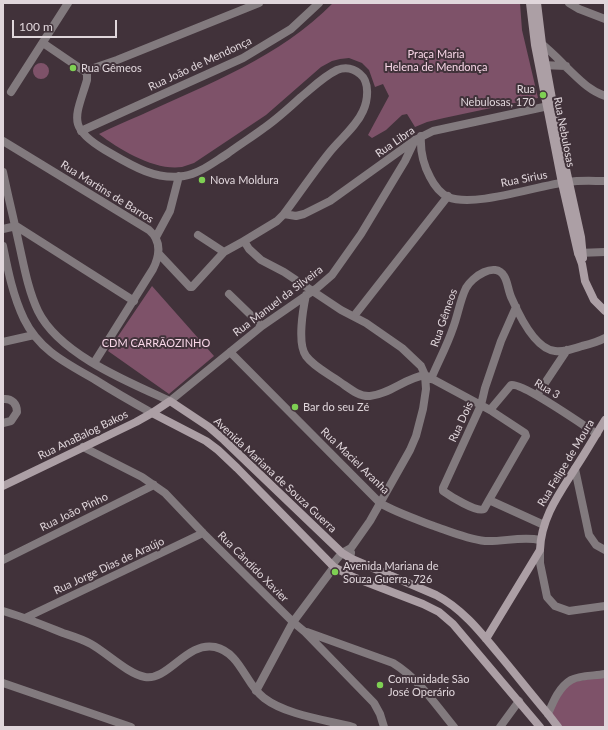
<!DOCTYPE html>
<meta charset="utf-8">
<style>
body{margin:0}
#map{position:relative;width:608px;height:730px;overflow:hidden;background:#41323a;font-family:Lato,sans-serif}
canvas{display:block}
.frame{position:absolute;inset:0;border:4px solid #e0d6db;pointer-events:none}
.scale{position:absolute;left:12px;top:20px;width:105px;height:18px;box-sizing:border-box;border:2px solid #e0d6db;border-top:0;padding-left:5px;font-size:12px;line-height:14px;white-space:nowrap;color:#e0d6db;-webkit-text-stroke:3px #41323a;paint-order:stroke}
</style>
<div id="map">
<canvas width="608" height="730"></canvas>
<div class="frame"></div>
<div class="scale">100 m</div>
</div>
<script>
const g = document.querySelector('canvas').getContext('2d');
g.lineJoin = 'round';
function fillPath(path, color) { g.fillStyle = color; g.fill(path, 'evenodd'); }
function strokePath(path, color, width, dash) { g.strokeStyle = color; g.lineWidth = width; g.lineCap = dash ? 'butt' : 'round'; g.setLineDash(dash || []); g.stroke(path); }
function write(font, color, halo, rows, align = 'center') {
  g.font = font + ' Lato,sans-serif'; g.lineWidth = 4; g.setLineDash([]); g.textBaseline = 'middle'; g.strokeStyle = halo; g.fillStyle = color; for (const [text, x, y, turn = 0] of rows) {
    g.save(); g.translate(x, y); g.rotate((+turn || 0) * Math.PI / 180); g.textAlign = isNaN(turn) ? turn : align; if (halo) g.strokeText(text, 0, 0); g.fillText(text, 0, 0); g.restore();
  }
}
fillPath(new Path2D(`
 M333,3h187l2,27 16,68 -94,20 -17,4 -12,5 -8,-13 -5,1 -16,15 -14,8 -4,-3 21,-39 -6,-12 -8,3 -6,-17 -7,-7 -13,-5 -9,1 -8,2 -11,6 -55,48 -72,48c-4,1 -8,3 -12,4 -27,4 -62,-17 -83,-33 13,-7 28,-13 42,-19 67,-31 139,-58 192,-112z
 M33 71a8 8 0 1 1 16 0a8 8 0 1 1-16 0Z
 M152,286l62,70 -45,38 -61,-43z
 M605,676v51h-43l-11,-14 5,-12 13,-18z`), '#7e5269');
strokePath(new Path2D(`
 M569,3l10,6 26,10
 M43,43l44,30v7c-11,37 -21,47 18,70 24,14 50,31 79,26 15,-2 30,-14 43,-22 12,-9 25,-17 37,-26 13,-9 25,-20 37,-31 11,-9 23,-21 36,-27 8,-3 16,-2 23,4 10,8 8,26 3,37 -7,16 -23,28 -34,42 -16,20 -30,41 -45,61l-7,7 -33,20 -20,11 -32,35h-2l-31,-33
 M539,45l3,-1c8,7 16,14 23,22 13,12 23,24 40,30
 M541,65l25,1
 M85,71l32,-11 142,-57
 M11,92l57,-89
 M81,131l162,-73 48,-29 28,-26
 M421,136c-1,16 2,28 9,41 4,8 10,16 18,20 27,11 90,-12 120,-15 12,-2 25,-1 37,-1
 M3,141l146,89c13,11 11,25 4,39l-59,94
 M3,172c5,24 11,48 16,72 5,22 9,46 19,67 21,43 90,71 132,90l92,-75 55,-38 15,-13 29,-41 44,-73 10,-21
 M284,214l12,2 8,-2 26,-13 85,-61 18,-9 120,-26
 M3,229l13,-3 118,75
 M198,235l26,17
 M156,237l14,-26 9,-35
 M244,241l5,8 12,11 23,12 57,38 25,13 36,25 19,18 4,9 1,14 -3,20 -7,27 -6,14 -40,71 -19,27 -9,5 -10,12
 M3,246c5,25 10,50 21,73 15,31 42,44 70,60 19,12 38,23 58,34
 M578,253l27,-1
 M229,294l33,32
 M306,295c-3,14 -9,49 0,61 8,11 23,18 34,26 9,6 19,15 30,14 20,-2 35,-18 55,-21l65,35 35,23 1,3 -3,5 -34,59 55,25
 M354,316l94,-120
 M3,342l31,-7
 M230,352l150,151c17,10 36,16 54,23 17,6 33,13 51,15 18,1 37,-5 55,-1
 M431,379c7,-17 16,-33 22,-51 5,-13 7,-28 13,-40 6,-11 29,-27 38,-12 4,6 4,15 8,23 7,16 23,50 43,52 9,1 18,-2 27,-5 8,-2 16,-4 23,-8
 M537,395l30,-45
 M3,399c9,-1 14,5 14,13l-6,9 -8,2
 M490,410l21,-25c11,-3 73,41 86,49
 M83,447l59,30 23,16 38,40 90,89 12,10 69,71 6,11 4,13
 M575,469l14,66 7,10 9,5
 M489,500l-5,9c-7,4 -34,-13 -41,-18v-3l38,-83 4,-17 16,-47 15,-34
 M540,550v13l7,34 8,9 14,5 36,-5
 M3,560l151,-75
 M346,574l5,-21
 M3,611c21,6 40,14 60,22 9,3 19,6 28,11 16,9 37,30 54,33 23,4 42,-36 70,-30 26,6 30,37 49,51 22,17 62,22 89,29
 M25,618l178,-85
 M307,632l86,31c26,16 42,41 61,64
 M3,683l128,44
 M256,691l37,-69 41,-55
 M548,714c5,-12 11,-27 23,-34 9,-5 24,-4 34,-6
 M500,727l19,-26`), '#827a7e', 8);
strokePath(new Path2D(`
 M530,3l5,42 27,138 16,70 4,11 3,17 9,19 11,11
 M537,3l5,41 17,93 22,100 2,21
 M152,413l54,28 12,9 19,18 97,99 19,10 70,27 16,8 14,12 87,103
 M3,486l133,-64 16,-9 18,-12 39,26 15,13 118,113 10,6 84,36c25,13 43,35 61,57 17,20 34,42 51,62l10,13
 M486,639l54,-89c1,-32 19,-56 36,-83 10,-15 19,-31 29,-47`), '#ac9fa5', 8);
for (const [x, y, r, color] of [
 [73,68,4,"#7ed053"],
 [543,95,4,"#7ed053"],
 [202,180,4,"#7ed053"],
 [295,407,4,"#7ed053"],
 [335,572,4,"#7ed053"],
 [380,685,4,"#7ed053"]
]) { const dot = new Path2D(); dot.arc(x, y, r, 0, 2 * Math.PI); g.fillStyle = color; g.fill(dot); strokePath(dot, '#41323a', 1.5); }
write('11px', '#f9d7e8', '#41323a', [
 ["Praça Maria",436,54],
 ["Helena de Mendonça",436,67],
 ["CDM CARRÃOZINHO",156,343]
]);
write('11px', '#e0d6db', '#41323a', [
 ["Rua João de Mendonça",200,64,-25],
 ["Rua Nebulosas",564,132,79],
 ["Rua Libra",395,142,-35],
 ["Rua Sirius",524,179,-11],
 ["Rua Martins de Barros",107,192,32],
 ["Rua Manuel da Silveira",278,301,-37],
 ["Rua Gêmeos",444,318,-71],
 ["Rua 3",547,389,31],
 ["Rua Dois",461,422,-65],
 ["Rua AnaBalog Bakos",83,435,-26],
 ["Rua Maciel Aranha",355,461,44],
 ["Rua Felipe de Moura",566,463,-59],
 ["Avenida Mariana de Souza Guerra",275,475,43],
 ["Rua João Pinho",74,512,-26],
 ["Rua Jorge Dias de Araújo",109,566,-25],
 ["Rua Cândido Xavier",253,567,45]
]);
write('11px', '#e0d6db', '#41323a', [
 ["Rua Gêmeos",81,68],
 ["Rua",535,89,"right"],
 ["Nebulosas, 170",535,102,"right"],
 ["Nova Moldura",210,180],
 ["Bar do seu Zé",303,407],
 ["Avenida Mariana de",343,566],
 ["Souza Guerra, 726",343,579],
 ["Comunidade São",388,679],
 ["José Operário",388,692]
], 'left');
</script>
